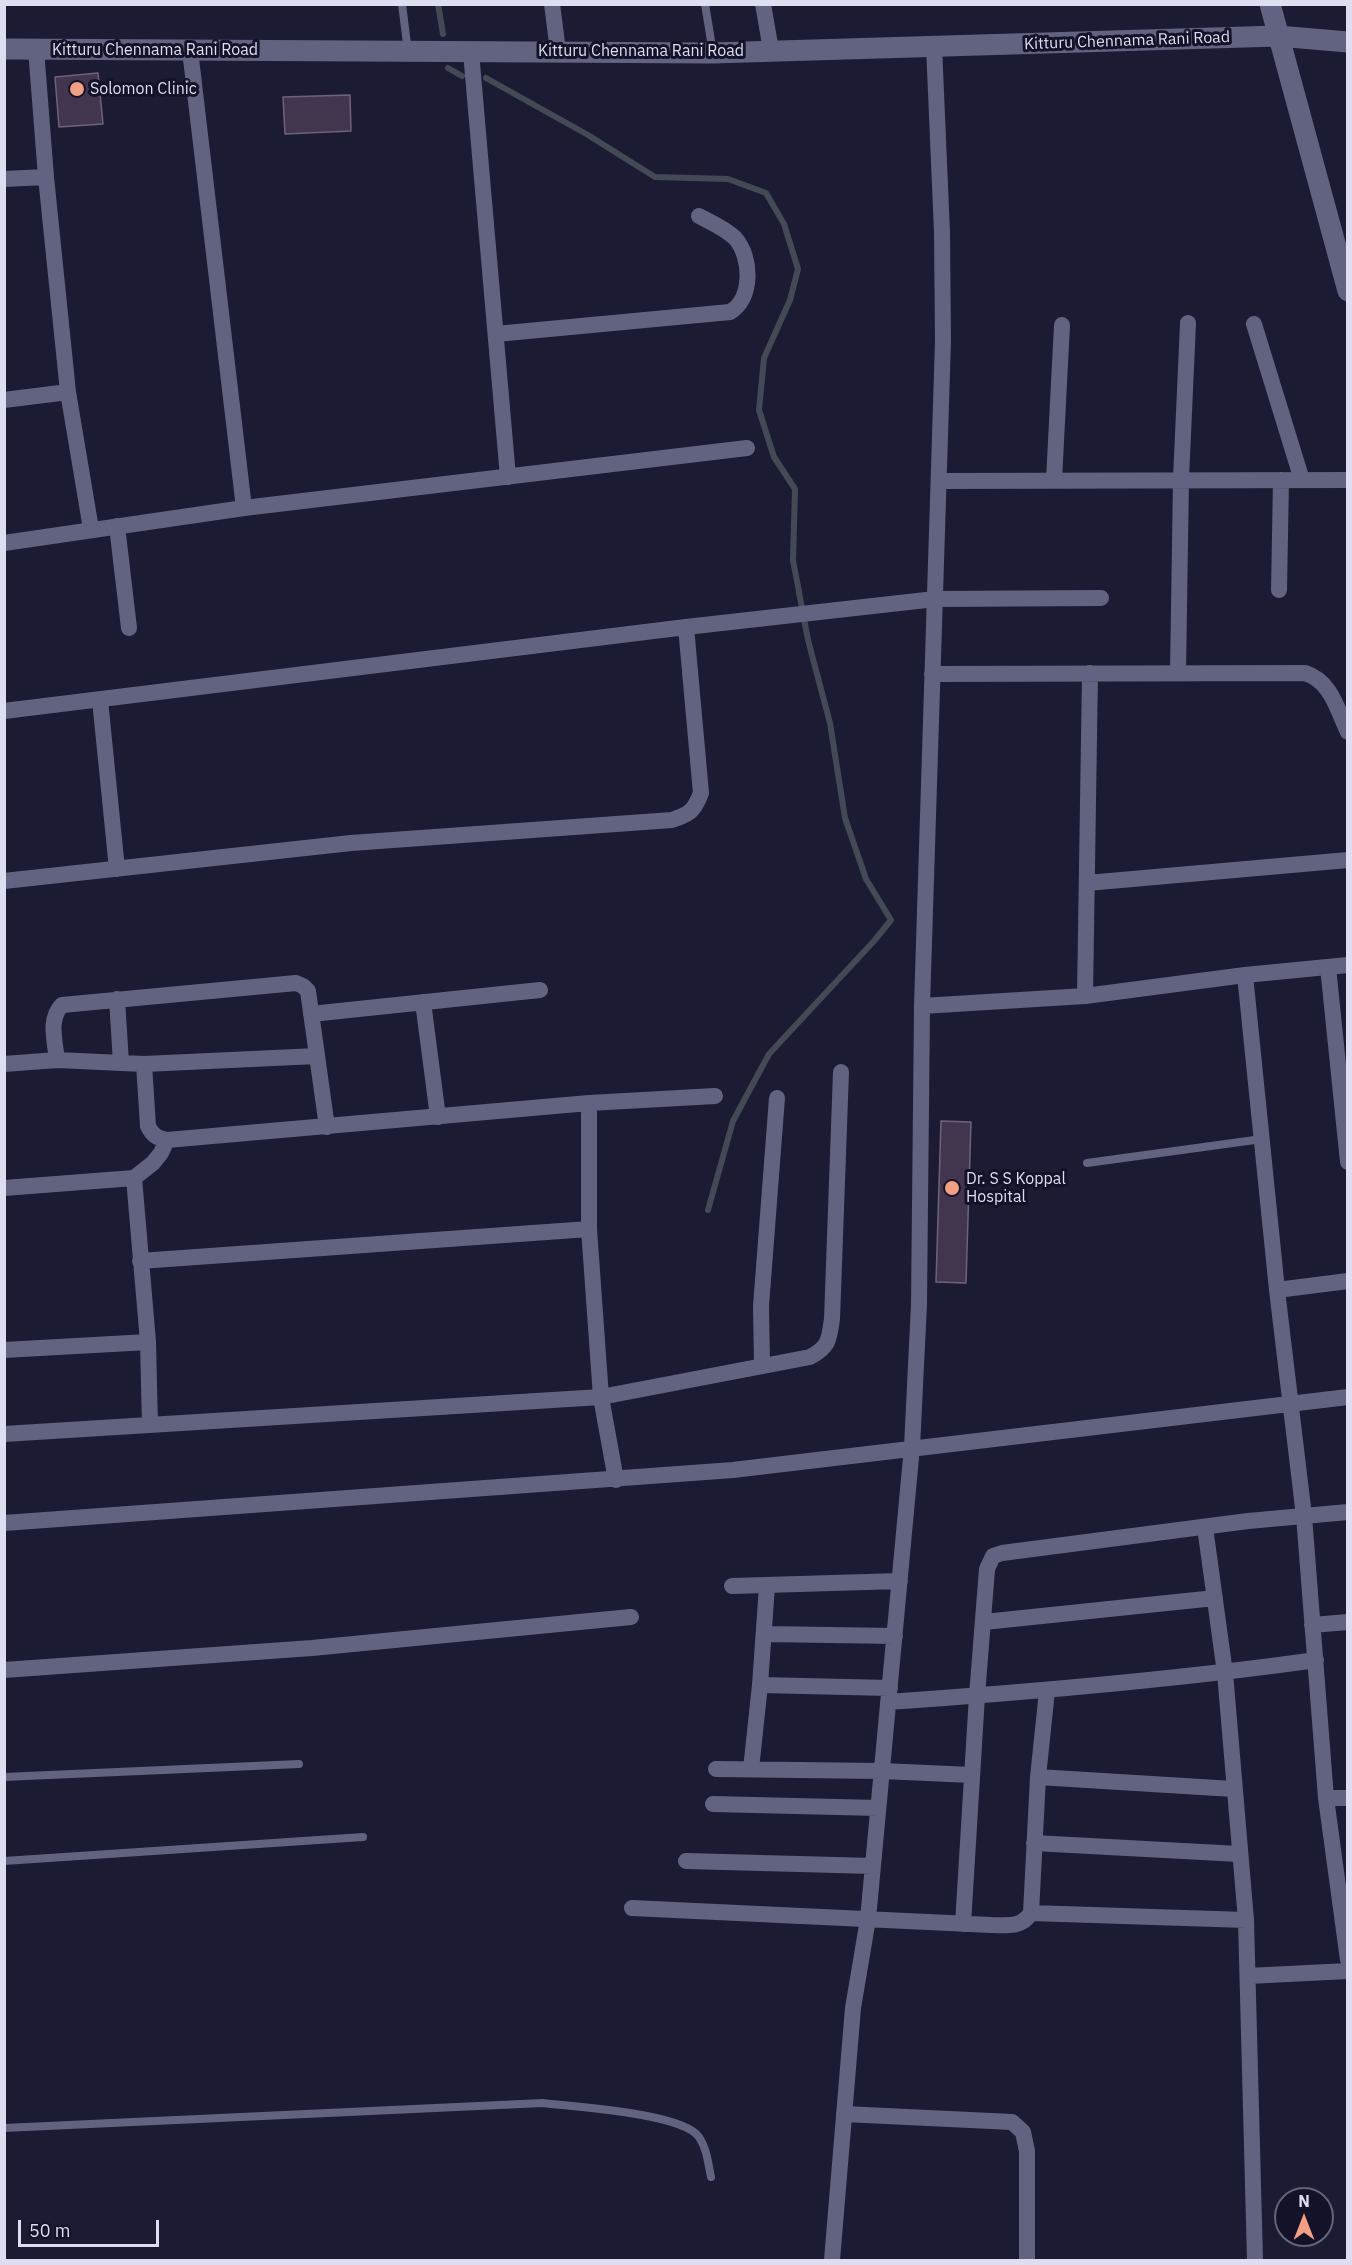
<!DOCTYPE html>
<style>
body{margin:0}
#map{position:relative;width:1352px;height:2265px;overflow:hidden;background:#1c1b34;font-family:"IBM Plex Sans",sans-serif}
canvas{display:block}
.frame{position:absolute;inset:0;border:6px solid #dddeef;pointer-events:none}
.north{position:absolute;left:1274px;top:2187px;width:60px;height:60px;box-sizing:border-box;background:#131229;border:2px solid #646478;border-radius:50%;rotate:0deg;font-size:16px;font-weight:700;line-height:24px;text-align:center;color:#dddeef}
.north::after{content:'';display:block;margin:auto;width:21px;height:27px;background:#f39f83;clip-path:polygon(50% 0,100% 100%,50% 72%,0 100%)}
.scale{position:absolute;left:18px;top:2220px;width:141px;height:27px;box-sizing:border-box;border:3px solid #dddeef;border-top:0;padding-left:8px;font-size:18px;line-height:21px;white-space:nowrap;color:#dddeef;-webkit-text-stroke:4px #131229;paint-order:stroke}
</style>
<div id="map">
<canvas width="1352" height="2265"></canvas>
<div class="frame"></div>
<div class="north">N</div>
<div class="scale">50 m</div>
</div>
<script>
const g = document.querySelector('canvas').getContext('2d');
g.lineJoin = 'round';
function strokePath(path, color, width, dash) { g.strokeStyle = color; g.lineWidth = width; g.lineCap = dash ? 'butt' : 'round'; g.setLineDash(dash || []); g.stroke(path); }
function fillPath(path, color) { g.fillStyle = color; g.fill(path, 'evenodd'); }
function write(font, color, halo, rows, align = 'center') {
  g.font = font + ' "IBM Plex Sans",sans-serif'; g.lineWidth = 6; g.setLineDash([]); g.textBaseline = 'middle'; g.strokeStyle = halo; g.fillStyle = color; for (const [text, x, y, turn = 0] of rows) {
    g.save(); g.translate(x, y); g.rotate((+turn || 0) * Math.PI / 180); g.textAlign = isNaN(turn) ? turn : align; if (halo) g.strokeText(text, 0, 0); g.fillText(text, 0, 0); g.restore();
  }
}
strokePath(new Path2D(`
 M438,4l5,30
 M448,68l14,8
 M486,78l102,57 67,42 73,2 38,14 18,31 14,45 -8,31 -26,58 -5,52 15,47 21,32 -2,71 15,80 22,83 15,95 21,61 25,41 -17,21 -105,113 -36,67 -25,89`), '#444a55', 6);
const building = new Path2D(`
 M98,73l5,51 -44,3 -4,-50z
 M350,95l1,36 -66,3 -2,-37z
 M941,1121l30,1 -5,161 -30,-1z`);
fillPath(building, '#42364f');
strokePath(building, '#6f627e', 1.5);
strokePath(new Path2D(`
 M402,4l6,48
 M705,4l8,49
 M1087,1163l175,-24
 M4,1777l295,-13
 M4,1861l359,-24
 M4,2128l539,-25c31,4 139,10 156,34 8,12 9,26 12,40`), '#626380', 8);
strokePath(new Path2D(`
 M552,4l6,47
 M763,4l8,46
 M36,49l10,128 22,215 23,137
 M190,50l54,458
 M471,52l37,425
 M4,179l42,-2
 M1254,324l48,156
 M496,334l234,-22c23,-13 22,-55 5,-74 -10,-10 -25,-16 -36,-22
 M4,400l64,-8
 M1054,480l8,-155
 M939,481l409,-1
 M117,526l12,102
 M4,543l240,-35 503,-60
 M1279,590l2,-110
 M1178,673l3,-194 7,-156
 M932,674l373,-1c26,8 32,36 43,59
 M100,700l17,169
 M4,711l682,-84 249,-28 166,-1
 M4,881l347,-38 321,-23c18,-6 22,-9 29,-27l-15,-166
 M1087,883l261,-23
 M1328,967l20,195
 M1245,975l32,315 27,226 22,282 22,162
 M1085,996l5,-323
 M117,999l4,64
 M423,1002l15,115
 M922,1006l163,-10 160,-21 103,-10
 M311,1014l229,-24
 M57,1060c-2,-19 -9,-41 5,-55l234,-22 7,3 5,5 19,136
 M4,1064l53,-4 87,4 173,-8
 M144,1064l4,62c4,9 9,12 19,14l422,-37 126,-7
 M589,1103v126l12,168 15,83
 M134,1178l14,164 2,83
 M4,1188l130,-10 19,-15 8,-10 6,-13
 M140,1261l449,-32
 M1277,1290l71,-9
 M4,1350l144,-8
 M762,1365l-1,-59 16,-208
 M4,1434l597,-37 209,-40c19,-10 19,-17 22,-38l9,-247
 M4,1523l729,-53 615,-73
 M1205,1527l20,146 21,247 9,340
 M732,1586l168,-5
 M984,1622l231,-24
 M1312,1625l36,-3
 M764,1634l131,2
 M4,1670l308,-22 319,-31
 M760,1685l130,3
 M888,1702c144,-10 286,-22 428,-42
 M716,1769l166,2 90,4
 M751,1769l9,-84 7,-99
 M1038,1777l195,12
 M1326,1798h22
 M713,1804l165,4
 M1034,1843l205,11
 M686,1861l187,5
 M632,1908l359,17c17,0 30,3 40,-12l7,-136 9,-86
 M1031,1913l215,7
 M963,1924l14,-228 10,-127 6,-13 9,-3 246,-32 100,-9
 M1248,1976l100,-5
 M844,2114l168,8 11,10 4,19v109
 M832,2260l21,-252 15,-89 44,-472 7,-143 3,-298 21,-665 -1,-109 -8,-186`), '#626380', 16);
strokePath(new Path2D(`
 M1270,4l78,287
 M4,49l709,4 565,-17 70,6`), '#626380', 21);
for (const [x, y, r, color] of [
 [77,89,8,"#f39f83"],
 [952,1188,8,"#f39f83"]
]) { const dot = new Path2D(); dot.arc(x, y, r, 0, 2 * Math.PI); g.fillStyle = color; g.fill(dot); strokePath(dot, '#131229', 2); }
write('16px', '#dddeef', '#131229', [
 ["Kitturu Chennama Rani Road",1127,41,-2],
 ["Kitturu Chennama Rani Road",155,50],
 ["Kitturu Chennama Rani Road",641,51]
]);
write('16px', '#dddeef', '#131229', [
 ["Solomon Clinic",90,89],
 ["Dr. S S Koppal",966,1179],
 ["Hospital",966,1197]
], 'left');
</script>
